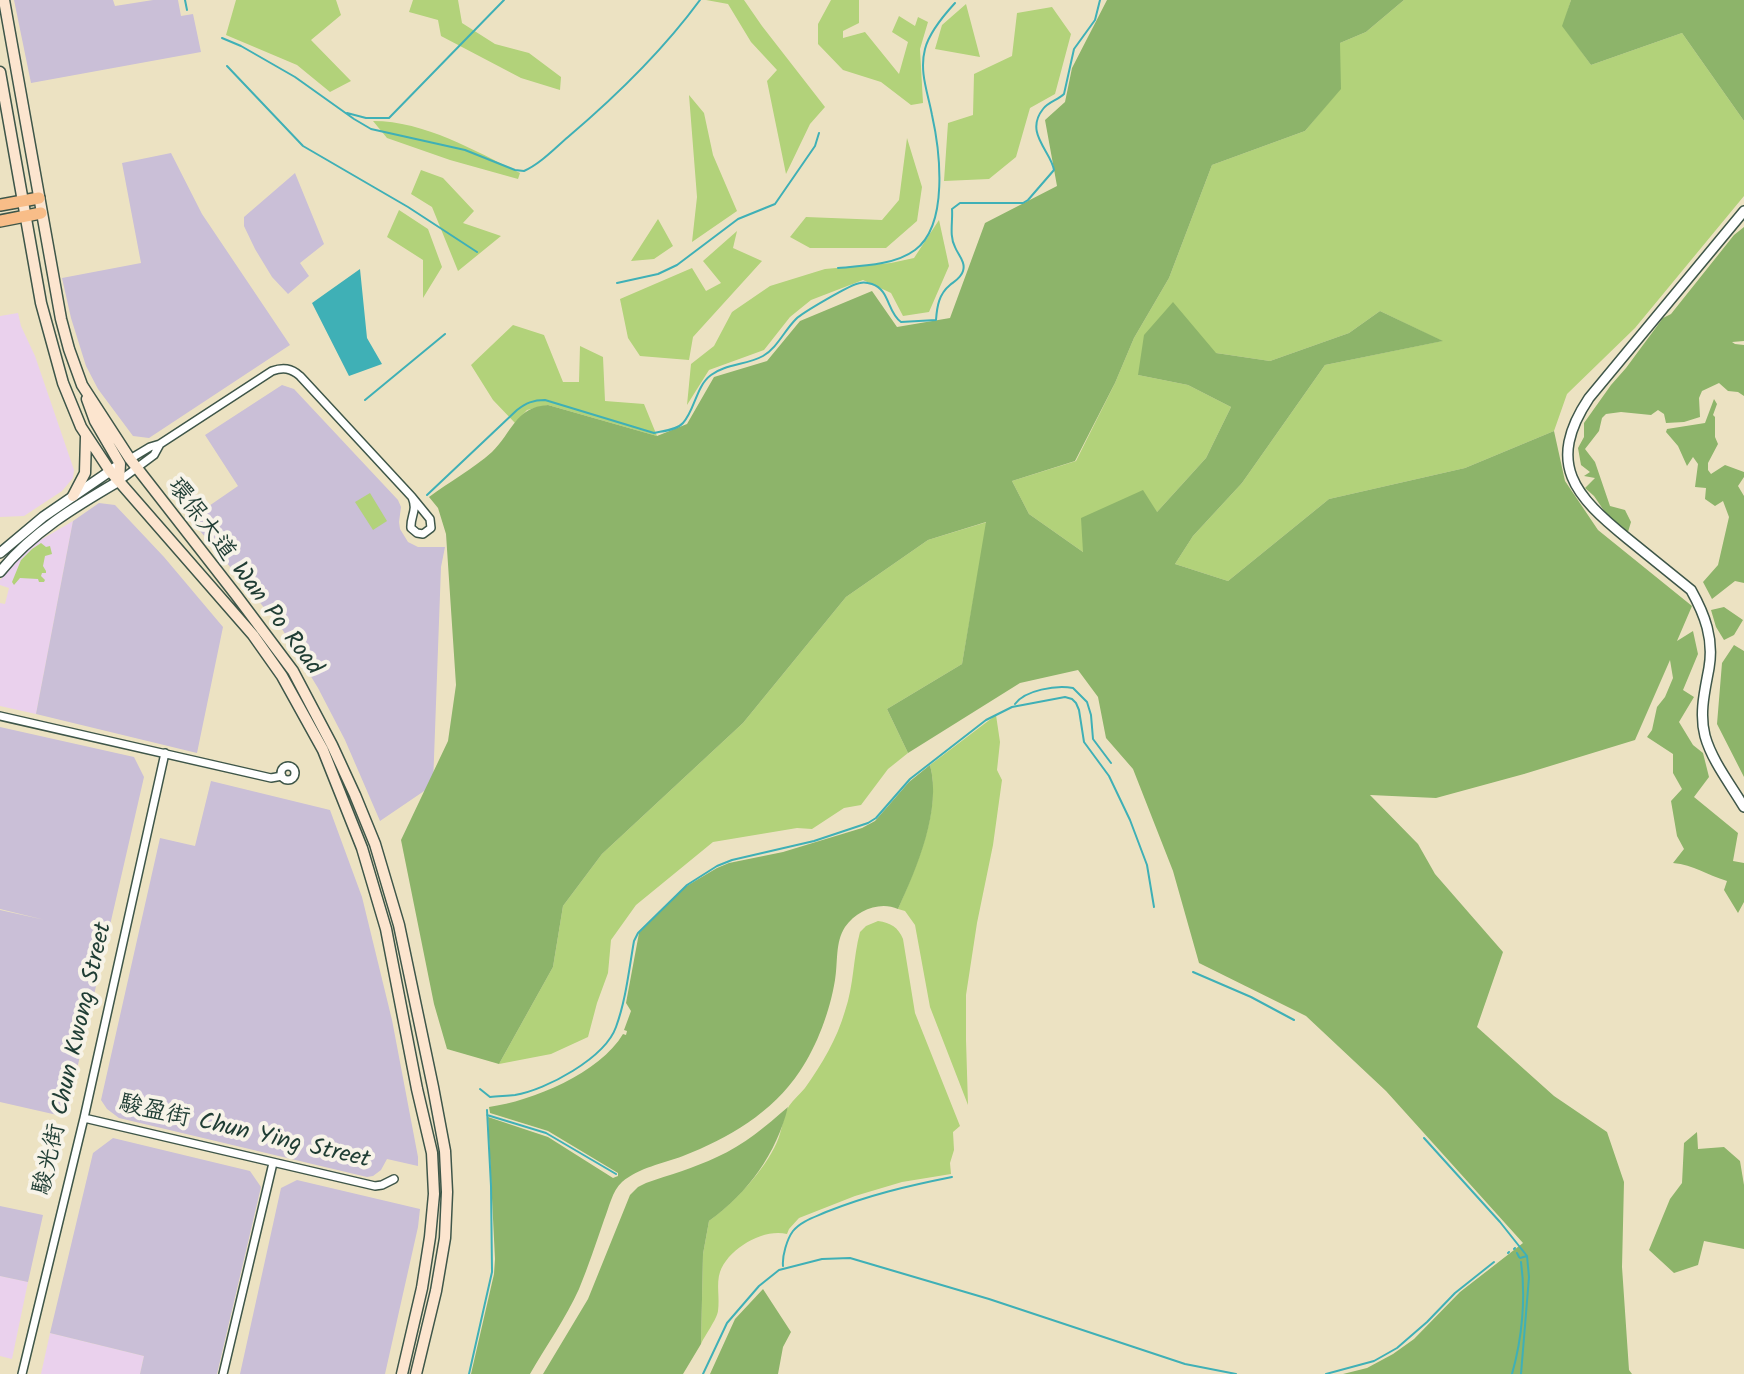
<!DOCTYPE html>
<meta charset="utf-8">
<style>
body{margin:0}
canvas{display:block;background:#ece2c2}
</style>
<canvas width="1744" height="1374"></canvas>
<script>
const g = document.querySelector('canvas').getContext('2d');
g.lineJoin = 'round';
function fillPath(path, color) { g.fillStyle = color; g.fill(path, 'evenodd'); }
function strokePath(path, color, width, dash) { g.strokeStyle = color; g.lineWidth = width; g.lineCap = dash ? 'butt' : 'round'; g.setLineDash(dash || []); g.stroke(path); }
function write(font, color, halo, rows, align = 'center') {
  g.font = font + ' Kalam,"LXGW WenKai TC",sans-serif'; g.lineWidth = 8; g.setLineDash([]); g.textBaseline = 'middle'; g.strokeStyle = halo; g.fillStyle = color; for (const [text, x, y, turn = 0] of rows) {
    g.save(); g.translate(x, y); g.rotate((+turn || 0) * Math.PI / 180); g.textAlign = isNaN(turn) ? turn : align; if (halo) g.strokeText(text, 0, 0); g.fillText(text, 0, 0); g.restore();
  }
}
fillPath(new Path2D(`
 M18,313l3,13 14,30 39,114 -1,8 -11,13 -38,25 -24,1v-201z
 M73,521l-37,193 -36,-8v-103l5,1 4,-16 -9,-3v-5l32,-35z
 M0,1276l28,6 -16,77 -12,-3z
 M50,1333l94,23 -4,18h-99z`), '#ead1ed');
fillPath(new Path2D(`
 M14,0h99l2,6 38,-6h25l3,16 12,-2 8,38 -170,31z
 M171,153l31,61 88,131 -141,93 -16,-2 -35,-47 -12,-23 -15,-48 -9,-40 79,-15 -19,-100z
 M295,173l29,71 -24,19 9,13 -21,18 -16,-17 -17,-28 -11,-23v-9z
 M282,385l12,4 104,111 3,7 -2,15 1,7 8,13 10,5h27l-4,20 -8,218 -53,36 -35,-81 -27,-52 -36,-59 -92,-110 48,-33 -33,-51z
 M99,503l16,2 49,52 59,70 -26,126 -161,-39 37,-193z
 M0,727l134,30 10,20 -78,340 -66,-15v-192l45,10 -45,-11z
 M211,781l119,29 32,87 30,123 26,137v9l-31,-7 -6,11 -8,6 -6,1 -248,-59 -12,-9 -6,-9 59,-262 35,8z
 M113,1138l137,33 11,16 -44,187h-77l4,-18 -94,-23 43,-180z
 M297,1180l123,29 -2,18 -33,147h-145l41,-186z
 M0,1206l43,9 -15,67 -28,-6z`), '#cabfd7');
fillPath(new Path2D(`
 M236,0h100l5,15 -30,25 40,41 -21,11 -33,-27 -71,-30z
 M413,0h45l4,23 33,21 34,9 32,24 -1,13 -39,-12 -80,-42 -3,-16 -29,-8z
 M706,0h38l18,26 63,81 -15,17 -24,50 -19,-93 10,-11 -26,-28 -23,-38z
 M831,0h28v23l-16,8v7l22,-6 34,42 9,-32 -16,-10 7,-16 16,10 3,-9 10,5 -8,27 3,54 -12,2 -30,-23 -38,-12 -25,-26v-20z
 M1404,0h167l-8,26 28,39 91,-32 62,88v75l-109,132 -68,66 -13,37 -89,37 -136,31 -101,82 -53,-17 18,-28 49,-53 83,-118 117,-24 -62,-30 -31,22 -79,28 -54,-8 -78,22 50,10 43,22 -25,51 -49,54 -74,40 -54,-38 -17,-33 64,-20 39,-78 19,-45 35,-60 43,-113 93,-34 35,-42v-46l26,-11z
 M966,4l14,53 -45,-8 7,-24z
 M1052,7l19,27 -16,60 -25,14 -14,49 -27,22 -45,2 4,-58 25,-8 1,-41 38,-18 5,-43z
 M689,95l15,18 9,42 24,56 -45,31 5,-45z
 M373,121c52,0 102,30 147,52l-2,6 -68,-19 -63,-22z
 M907,138l15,49 -5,34 -31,27h-76l-20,-11 16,-20 76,3 17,-20z
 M421,170l22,8 31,33 -11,12 38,13 -43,35 -26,-64 -21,-13z
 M399,210l29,19 14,38 -19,31v-38l-36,-23z
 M658,219l15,27 -19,13 -23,2z
 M939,220l10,46 -20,46 -26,4 -12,-23 -28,-13 -52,20 -21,17 -26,33 -55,20 -22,35 4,-41 23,-18 18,-34 38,-26 55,-17 66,-6 23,-5z
 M737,231l-4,17 29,13 -69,76 -4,23 -49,-4 -12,-18 -8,-39 72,-31 14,23 15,-8 -18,-22z
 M513,325l31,10 19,47h16l1,-36 23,11 2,44 39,3 13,32 -109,-31 -21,5 -12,13 -22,-23 -22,-35z
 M370,493l17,28 -14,9 -18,-28z
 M987,522l-25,142 -75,45 21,44 -20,16 -27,36 -17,3 -32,21 -15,-1 -84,14 -77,63 -25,35 -3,33 -11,30 -9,34 -37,17 -52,10 54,-97 10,-61 39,-52 141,-131 103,-126 82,-57z
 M41,543l5,4 4,-1 2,8 -7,2 -2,10 3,5v2h-4l-1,3 4,4 -1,2h-5l-1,-3 -18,-1 -6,7 -2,-3 9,-22 11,-11z
 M996,715l4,27 -3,28 5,10 -9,65 -16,78 -11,72v45l2,65 -38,-98 -15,-82 -10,-14 -7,-2c18,-41 44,-100 32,-144z
 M878,921c13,2 20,6 25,18l12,74 45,113 -7,6 1,18 -4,13 1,11 -49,8 -47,14 -56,22 -10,11 -2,5c-24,-6 -59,15 -67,38 -4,12 0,26 -2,39 -1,8 -13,24 -17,33l2,-90 6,-33c26,-19 55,-50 68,-79 5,-11 6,-26 12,-36 4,-6 11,-12 16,-18 17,-24 32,-49 40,-77 9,-26 8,-53 15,-79l6,-6z`), '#b2d27a');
fillPath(new Path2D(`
 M1107,0h297l-38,32 -26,11 1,46 -36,42 -93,34 -43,113 -35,60 -19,45 -40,78 -63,20 17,33 54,38 -2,-34 62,-28 14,22 49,-54 25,-51 -43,-22 -50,-10 6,-40 29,-33 43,51 54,8 79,-28 31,-22 63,30 -118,24 -83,118 -49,53 -18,28 53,17 101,-82 136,-31 89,-37 11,50 33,49 94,76 -15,35 16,-10 5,23 -15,36 11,7 -15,25 14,23 10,8 6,24 -15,20 44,36 -5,28 11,2v39l-6,11 -14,-23 3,-9c-20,-6 -33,-16 -54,-18l11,-14 -7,-13 -6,-35 11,-12 -9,-16v-19l-26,-17 5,-7 5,-23 8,-10 8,-19 -3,-18 -35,80 -111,34 -88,24 -66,-3 48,49 17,30 68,78 -26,75 77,69 53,36 17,50 -2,85 7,103 3,4h-289l24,-6 26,-14 21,-15 46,-47 63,-49 -137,-152 -80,-75 -107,-53 -26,-92 -40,-102 -27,-31 -8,-41 -20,-27 -58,13 -112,70 -21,-44 75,-45 24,-142 -58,18 -82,57 -103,126 -141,131 -39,52 -10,61 -54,97 -52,-15 -13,-45 -33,-164 47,-99 8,-56 -10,-151 -8,-26 -9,-11c20,-15 44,-28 63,-45 20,-19 23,-45 56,-47l109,31 30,-12 27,-47 53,-16 33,-40 72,-30 25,36 53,-9 35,-95 72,-37 -12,-66 20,-18 7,-34z
 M1571,0h173v121l-62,-88 -91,32 -29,-39z
 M1744,227v114l-12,1 3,2 9,1v51l-6,-4 -10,-1 -9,-8 -17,8 -3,7 1,19 -16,5 -18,1 -2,-9 -6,-4 -7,5 -30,-3 -15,2 -4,4 -3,13 -14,18 10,13 15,44 15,4 6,12 -3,10 -19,-14 -15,-22 -9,-8 10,-10 -11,-2 6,-4 -9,-7 -3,-17 6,-11v-14l27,-38 15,-17 37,-50 8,-4 63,-79z
 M1714,399l3,5 -4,11 2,2v20l3,7 -10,19v7l3,4 14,-9 19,7v5l-6,9 6,10v87l-9,-2 -23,18 -9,-17 15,-17 11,-48 -6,-16 -8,5 -10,-7 1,-11 -11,-1 3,-23 -5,-7 -6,9 -9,-20 -12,-14 1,-3 38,-6z
 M1724,607l19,13 -9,15 -10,5 -8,-13 -5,-17z
 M1734,645l10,6v126l-27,-53 5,-61z
 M930,765c12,44 -13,103 -32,144 -18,-8 -41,1 -53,18 -10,15 -7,36 -10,53 -5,31 -18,66 -35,91 -28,42 -71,67 -117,85 -21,8 -43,11 -61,26 -10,9 -13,26 -18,38 -8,23 -16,47 -25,69 -13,29 -33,57 -49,85h-59l23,-100 1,-15 -7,-142 60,20 65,41 5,-2v-3l-70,-42 -58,-18 -1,-6c43,-6 111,-34 134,-73l3,1 1,-4 -3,-1 7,-19 -5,-8 13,-70 46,-46 32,-19 12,-5 54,-11 79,-24 13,-7 34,-39z
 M788,1107c-12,47 -39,85 -79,114l-6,33 -2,90 -18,30h-140l45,-75 42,-104 8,-8 8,-4c23,-8 48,-15 71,-26 27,-12 49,-31 71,-50z
 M1697,1132l1,17 26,-2 16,14 4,24v64l-40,-8 -6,24 -24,8 -25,-23 21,-51 12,-16 2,-40z
 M763,1289l28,43 -8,15 -5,27h-68l25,-55z`), '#8db46a');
fillPath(new Path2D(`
 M360,269l7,69 15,26 -33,12 -37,-73z`), '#3fb0b6');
strokePath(new Path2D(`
 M185,0l2,10
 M222,38l19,8 54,31 59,42 17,10 94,21 50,20 9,1c16,-7 30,-22 44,-34 46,-39 96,-88 132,-137
 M227,66l76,80 105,61 69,45
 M347,113l19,5h23l115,-118
 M838,268c24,-2 57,-3 77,-18 34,-25 25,-99 17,-135 -4,-22 -13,-43 -7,-66 4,-16 19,-34 30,-46
 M617,283l41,-9 19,-9 61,-46 37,-15 40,-58 4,-13
 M365,400l80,-66
 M427,495l90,-85c9,-7 16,-10 28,-10l109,33c9,-2 23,-3 29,-10 12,-13 13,-37 28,-48 14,-11 36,-10 52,-19 14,-8 21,-25 33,-37 6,-6 55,-35 64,-36 3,-1 9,0 12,1 18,6 15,28 29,38l35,-2c1,-14 3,-26 14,-35 5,-4 11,-7 13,-14 3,-9 -5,-16 -8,-24 -6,-11 -2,-26 -3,-38l8,-6h63l5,-3 26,-30c-3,-19 -30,-37 -11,-61 5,-7 15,-9 21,-15l10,-45 21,-29 5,-20
 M1015,704c10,-14 41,-19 58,-16l14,14 4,13 2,24 18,24
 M1193,972l58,25 43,23
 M480,1089l10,8c8,-1 16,-1 25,-2 31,-5 90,-37 101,-68 10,-27 13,-58 18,-86l4,-8 49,-48 30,-19 15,-6 82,-19 54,-18 8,-5 34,-39 76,-59 26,-13 53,-10 7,2 4,4 3,7 5,32 25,34 21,44 17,45 7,42
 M487,1115l59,18 70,41
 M1424,1138l76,84 27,34
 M1514,1249l1,-1
 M1508,1253l1,-1
 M1517,1253l2,4
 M1520,1258l7,-2 2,21 -8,97
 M783,1266c-1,-10 4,-27 10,-35 8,-10 22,-14 33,-19 43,-17 81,-26 126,-35
 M469,1374l23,-102 -1,-86 -4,-76
 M703,1374l24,-51 32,-37 20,-16 43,-11 28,-1 139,41 196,65 51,10
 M1326,1374l48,-13 23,-13 30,-26 28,-29 39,-31
 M1512,1374c10,-35 14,-76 9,-112`), '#3fb0b6', 2);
const minor = new Path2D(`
 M130,459l20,-12 10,-3 112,-73c11,-4 19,-3 28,5l112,121 18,22 1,9 -8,6 -6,-1 -6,-5c-1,-12 7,-17 1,-31
 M119,481l35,-26 6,-11
 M0,716l271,62 11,-2
 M281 773a7 7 0 1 1 14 0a7 7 0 1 1-14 0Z
 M84,1118l291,68 7,-1 12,-6
 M22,1374l62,-256 81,-365
 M223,1374l50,-211`);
const tertiary = new Path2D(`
 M1744,211l-155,187c-44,66 -14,98 39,141 21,17 42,34 63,51 14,25 23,49 18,78 -4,22 -10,45 -4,68 7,25 26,49 39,71
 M0,553l43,-36 73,-50
 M0,572c31,-39 76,-66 119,-91`);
const secondary = new Path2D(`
 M4,0l57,319 8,30 13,36 48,74 106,136 57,76 39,74 23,50 20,49 24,81 34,162 12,64 2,41 -2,46 -9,53 -20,83
 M0,72l41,231 22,80 18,44 29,44 143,164 29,41 41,74 39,98 24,81 31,160 15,64 2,41 -4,43 -8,51 -20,86
 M87,399l8,22 25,43 -1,17
 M73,496l12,-23 1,-36`);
const primary = new Path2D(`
 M0,205l39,-7
 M0,221l41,-8`);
strokePath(minor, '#3e5649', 10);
strokePath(tertiary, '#3e5649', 12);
strokePath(secondary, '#3e5649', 13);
strokePath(primary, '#3e5649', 14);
strokePath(minor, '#fff', 7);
strokePath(tertiary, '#fff', 9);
strokePath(secondary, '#fce5cf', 10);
strokePath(primary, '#f8bd88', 11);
write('24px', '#1f3d34', '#f7f3e8', [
 ["環保大道 Wan Po Road",243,578,53],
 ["駿光街 Chun Kwong Street",75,1059,-77],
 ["駿盈街 Chun Ying Street",244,1134,13]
]);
</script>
